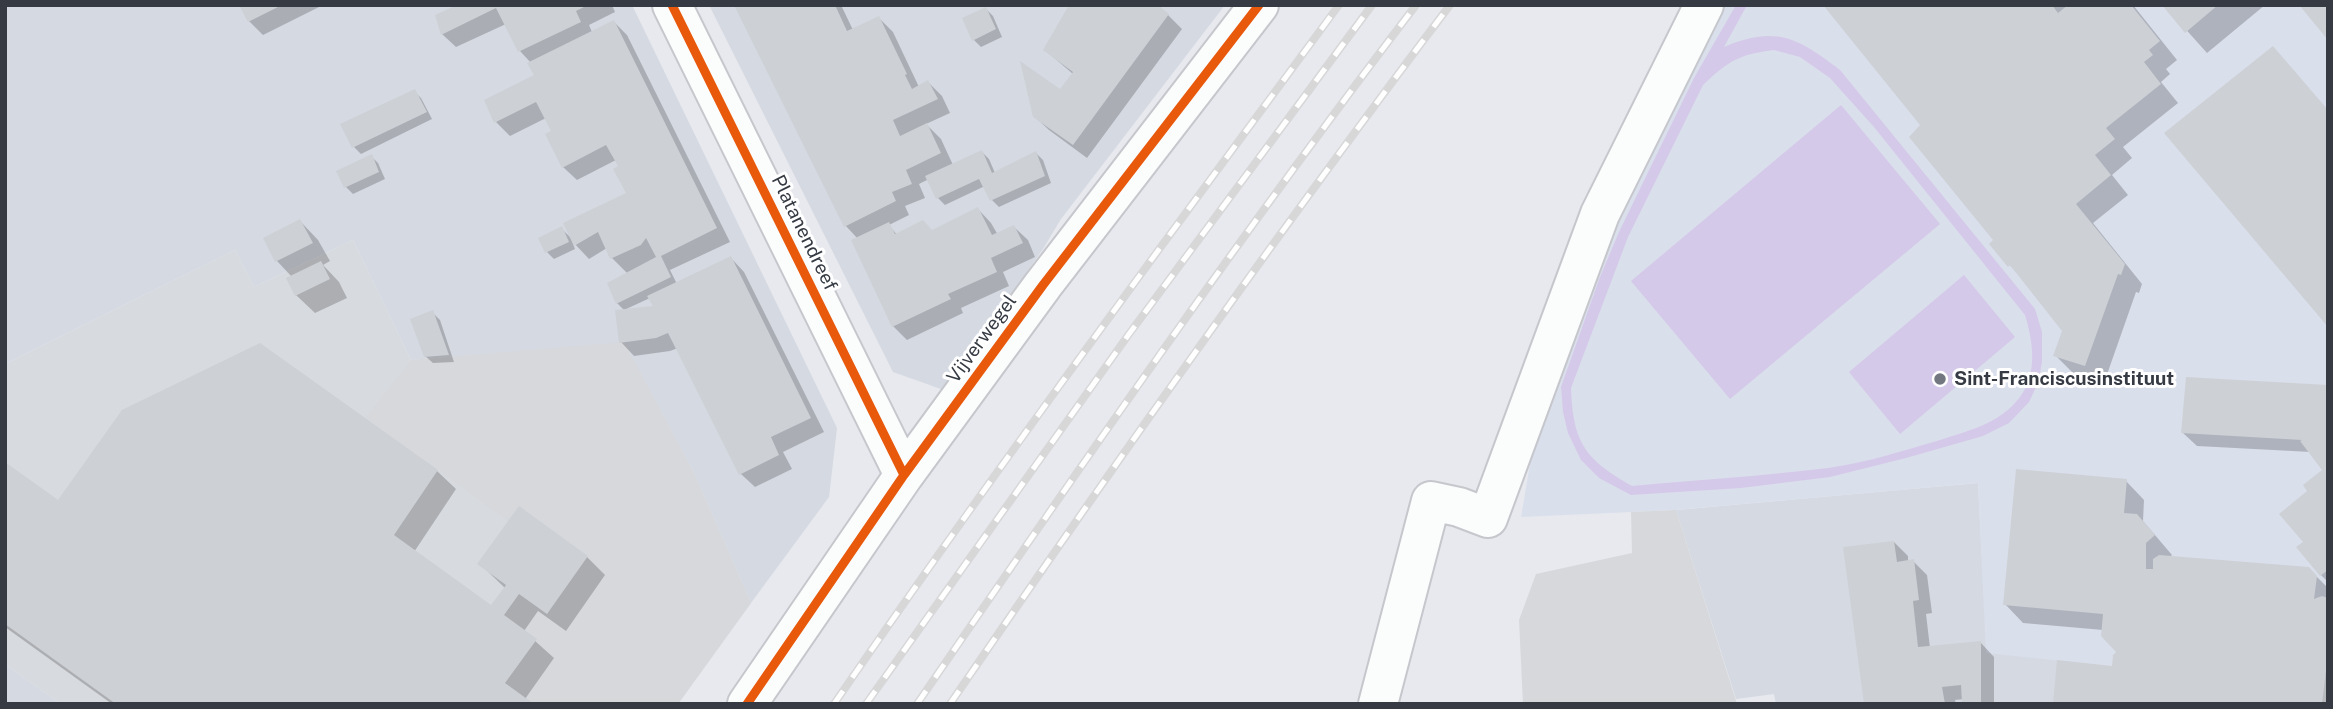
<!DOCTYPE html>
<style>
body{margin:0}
#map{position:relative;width:2333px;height:709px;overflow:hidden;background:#e7e9ee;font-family:"Public Sans",sans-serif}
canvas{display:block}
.frame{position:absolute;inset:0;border:7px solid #353a43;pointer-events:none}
</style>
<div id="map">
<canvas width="2333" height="709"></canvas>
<div class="frame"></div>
</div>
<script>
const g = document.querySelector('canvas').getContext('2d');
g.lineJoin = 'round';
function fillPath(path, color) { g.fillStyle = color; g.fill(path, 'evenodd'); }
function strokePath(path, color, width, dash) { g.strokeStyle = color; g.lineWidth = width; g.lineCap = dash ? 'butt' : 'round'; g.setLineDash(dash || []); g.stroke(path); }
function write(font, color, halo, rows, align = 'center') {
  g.font = font + ' "Public Sans",sans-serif'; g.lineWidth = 6; g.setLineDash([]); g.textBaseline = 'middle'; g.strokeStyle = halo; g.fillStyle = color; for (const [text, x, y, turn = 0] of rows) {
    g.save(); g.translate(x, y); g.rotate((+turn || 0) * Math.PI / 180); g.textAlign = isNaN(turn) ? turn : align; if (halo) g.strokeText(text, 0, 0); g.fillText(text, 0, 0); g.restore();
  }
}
fillPath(new Path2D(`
 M5,5h627l205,423 -8,69 -78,106 -57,-130 -70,-130 -213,17 -58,-120 -99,47 -19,-37 -230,114z
 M709,5h516l-164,214 -18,30 -96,136 -6,4 -48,-17z
 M1978,483l9,169 125,14 -2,38h-334l-2,-10 -38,5 -60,-189z
 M5,664l56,40h-56z`), '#d5d9e2');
fillPath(new Path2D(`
 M353,240l58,120 213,-18 70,131 57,130 -73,101h-617l-56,-40v-300l230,-114 19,37z`), '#d7dadf');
fillPath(new Path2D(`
 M1726,5h602v650l-6,49h-212l1,-38 -125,-13 -8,-170 -302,27 -155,7 15,-88 31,-99 83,-179z`), '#dadfec');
fillPath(new Path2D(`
 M1736,5h11l-23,42c52,-22 74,-9 116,23l195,239 7,23v30l-4,21 -9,19 -20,21 -26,13 -77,22 -76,19 -89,11 -110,7 -32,-17 -18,-18 -13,-27 -5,-21 -2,-25 39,-110 19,-45 75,-154zM1774,50l26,7 30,21 44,49 151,188c8,26 13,58 -5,82 -20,27 -53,34 -83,44 -35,10 -72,22 -109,27 -65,8 -131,12 -196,18 -47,-27 -59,-43 -61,-98l57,-151 75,-152c25,-24 37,-31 71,-35z
 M1841,105l99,119 -210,175 -99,-118z
 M1964,275l51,62 -115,97 -51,-62z`), '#d5c9e9');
fillPath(new Path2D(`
 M624,342l70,131 57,130 -73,101h-144l-29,-21 32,-45 -33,-23 15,-21 28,20 41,-59 -69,-49 -11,15 -142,-103 45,-58z
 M1676,510l61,194h-214l-4,-84 17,-46 96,-21 -1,-41z`), '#d6d8dc');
fillPath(new Path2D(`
 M241,5h82l-60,30 -14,-14z
 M461,5h151l3,7 -26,13 3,7 22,-10 13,13 103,207 -60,28 7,14 54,-26 13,14 80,160 -41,20 9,17 -37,18 -14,-13 -63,-126 -8,3 -36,5 -13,-14 34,-35 -5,-9 -26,12 -7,-7 11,-29 -16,-16 -5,-10 -18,11 -17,-18 3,8 -21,10 -7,-7 14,-24 12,12 56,-47 -9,-26 -4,-7 -39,20 -14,-13 -9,-36 -8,-13 -36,18 -14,-14 41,-46 -6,-13 -11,-12 -14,-27 -50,23 -14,-13z
 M735,5h106l12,25 26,-12 14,14 26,55 9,-5 14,14 8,17 -24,11 15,15 12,26 29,-13 7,7 6,14 41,-20 7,7 8,23 -52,24 -7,-7 -7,-14 -40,19 -7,-7 -9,-19 -10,5 6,14 -20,8 4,9 -20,10 8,10 35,-3 46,-23 13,14 7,12 16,-8 14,13 7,17 -32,15 6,14 -48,22 2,5 -56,27 -14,-14 -35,-87 -13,-14z
 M1826,5h307l44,55 -11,9 4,5 -9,8 17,21 -55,44 9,11 -20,17 16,20 -35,28 49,61 -3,9 -3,-1 -32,91 -30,-9 -19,-19 9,-25 -37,-46 -36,-40 4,-3 -72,-116z
 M2164,5h101l-58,48z
 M986,9l7,7 9,21 -21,10 -7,-7z
 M1168,15l14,14 -95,129 -38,-28 -15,-14 26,-24 13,-18 -28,-24z
 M414,91l7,7 11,21 -71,35 -7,-7z
 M371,156l7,7 7,16 -32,15 -7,-7 -8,-16z
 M300,221l18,19 12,21 -7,4 16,17 8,16 -32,15 -19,-18 -4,-18 -15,-16 -12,-22z
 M433,313l7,7 14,42 -21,1 -8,-7z
 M2328,387v195l-7,-7 -16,-33 5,-51 15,-20 -14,-19 -114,-6 -14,-13z
 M5,465l53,37 379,-31 19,18 -42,63 77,56 14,-20 -25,-24 107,-7 18,18 -39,56 -28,-20 -14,20 30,27 -29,41 6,5h-419l-107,-77z
 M2126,481l18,19 -1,21 29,34 -3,3 139,10 20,20v116h-273l58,-36 5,-16 -15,-22 -80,-7 -18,-19z
 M1894,542l14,14v6l5,-1 14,14 5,38 -6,1 4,34 51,-5 13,14v47h-30v-5l-9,1 1,4h-90z`), '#0003');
fillPath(new Path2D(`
 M239,5h43l-34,17z
 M457,5h131l-12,6 5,11 -63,30 -22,-44 -55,27 -6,-20z
 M734,5h101l12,26 32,-15 28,58 -2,1 7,14 16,-9 10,19 -45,21 7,16 27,-13 14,30 -35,17 6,14 -20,8 4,9 -52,26z
 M1069,5h89l11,9 -96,131 -40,-28 -13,-56 40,28 13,-17 -30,-22z
 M1823,5h229l6,8 10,-8h63l29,36 -11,9 4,5 -9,7 17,22 -55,44 9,11 -20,16 16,20 -35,29 49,60 -4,11 -3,-1 -33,92 -32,-10 9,-25 -52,-66 -2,2 -19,-23 4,-4 -84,-103 11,-12z
 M2162,5h56l-33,28z
 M2299,5h29v35z
 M986,7l10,22 -24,12 -10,-23z
 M614,20l103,208 -56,28 10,21 -55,27 -9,-21 49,-26 -10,-19 -5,7 -31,14 -12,-27 -24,14 -11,-23 63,-30 -13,-24 5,-3 -12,-21 -44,23 -17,-34 6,-3 -15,-29 -42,21 -10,-23 50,-25 -7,-12z
 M2273,46l55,64v217l-164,-194z
 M415,89l12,23 -75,36 -12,-24z
 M982,150l10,23 44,-22 9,25 -55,25 -11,-22 -43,20 -11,-23z
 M372,154l7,18 -35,16 -8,-17z
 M978,207l14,28 22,-10 9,18 -32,15 6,14 -49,22 3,5 -59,28 -41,-87 38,-18 6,12 28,-14 9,10z
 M300,219l13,24 -38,19 -12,-24z
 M562,226l7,16 -24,11 -7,-15z
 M731,256l80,162 -40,19 8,18 -40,20 -71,-142 -12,5 -37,5 -4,-33 38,-4 -6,-10z
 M321,261l9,18 -35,17 -9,-18z
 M433,310l16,45 -25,2 -14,-38z
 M260,343l178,127 -44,65 97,70 15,-20 -29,-21 42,-58 69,50 -41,58 -28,-20 -15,21 33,24 -32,44 29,21h-418l-111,-80v-162l53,38 64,-90z
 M2186,377l142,8v185l-8,6 -24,-29 7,-5 -24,-28 28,-23 -4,-6 19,-15 -22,-29 2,-1 -121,-7z
 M2016,469l111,10 -3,34 13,1 18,21 -9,8v26h7v-10l6,-4 150,12 8,9 -3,23 8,-3 6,2v57l-6,49h-269l4,-44 55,6 1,-11 3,-3 -15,-16 2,-22 -100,-9z
 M1894,541l3,21 17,-3 5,41 -6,1 5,46 63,-6v63h-19l-1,-19 -19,2 3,17h-81l-21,-157z`), '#cdd0d5');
const minor = new Path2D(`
 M672,5l232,470
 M747,704l157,-229 139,-190 216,-280
 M1378,704l53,-203 28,6 29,11 112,-304 104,-209`);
strokePath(minor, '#c5c7cc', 42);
strokePath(minor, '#fbfcfc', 38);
const rail = new Path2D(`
 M834,704c163,-237 334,-467 505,-699
 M866,704l263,-370 243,-329
 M917,704c162,-236 325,-471 499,-699
 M950,704c162,-237 327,-470 500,-699`);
strokePath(rail, '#d7d7d8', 8);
strokePath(rail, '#fff', 5, [16]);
strokePath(new Path2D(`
 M672,5l232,470
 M747,704l157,-229 139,-190 216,-280`), '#e8590c', 9);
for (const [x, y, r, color] of [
 [1940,379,7,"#73777f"]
]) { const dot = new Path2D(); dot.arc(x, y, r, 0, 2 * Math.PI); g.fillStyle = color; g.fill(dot); strokePath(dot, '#fff', 2.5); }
write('19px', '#353a43', '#fff', [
 ["Platanendreef",804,233,64],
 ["Vijverwegel",982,339,-54]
]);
write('bold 19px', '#353a43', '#fff', [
 ["Sint-Franciscusinstituut",1954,379]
], 'left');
</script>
